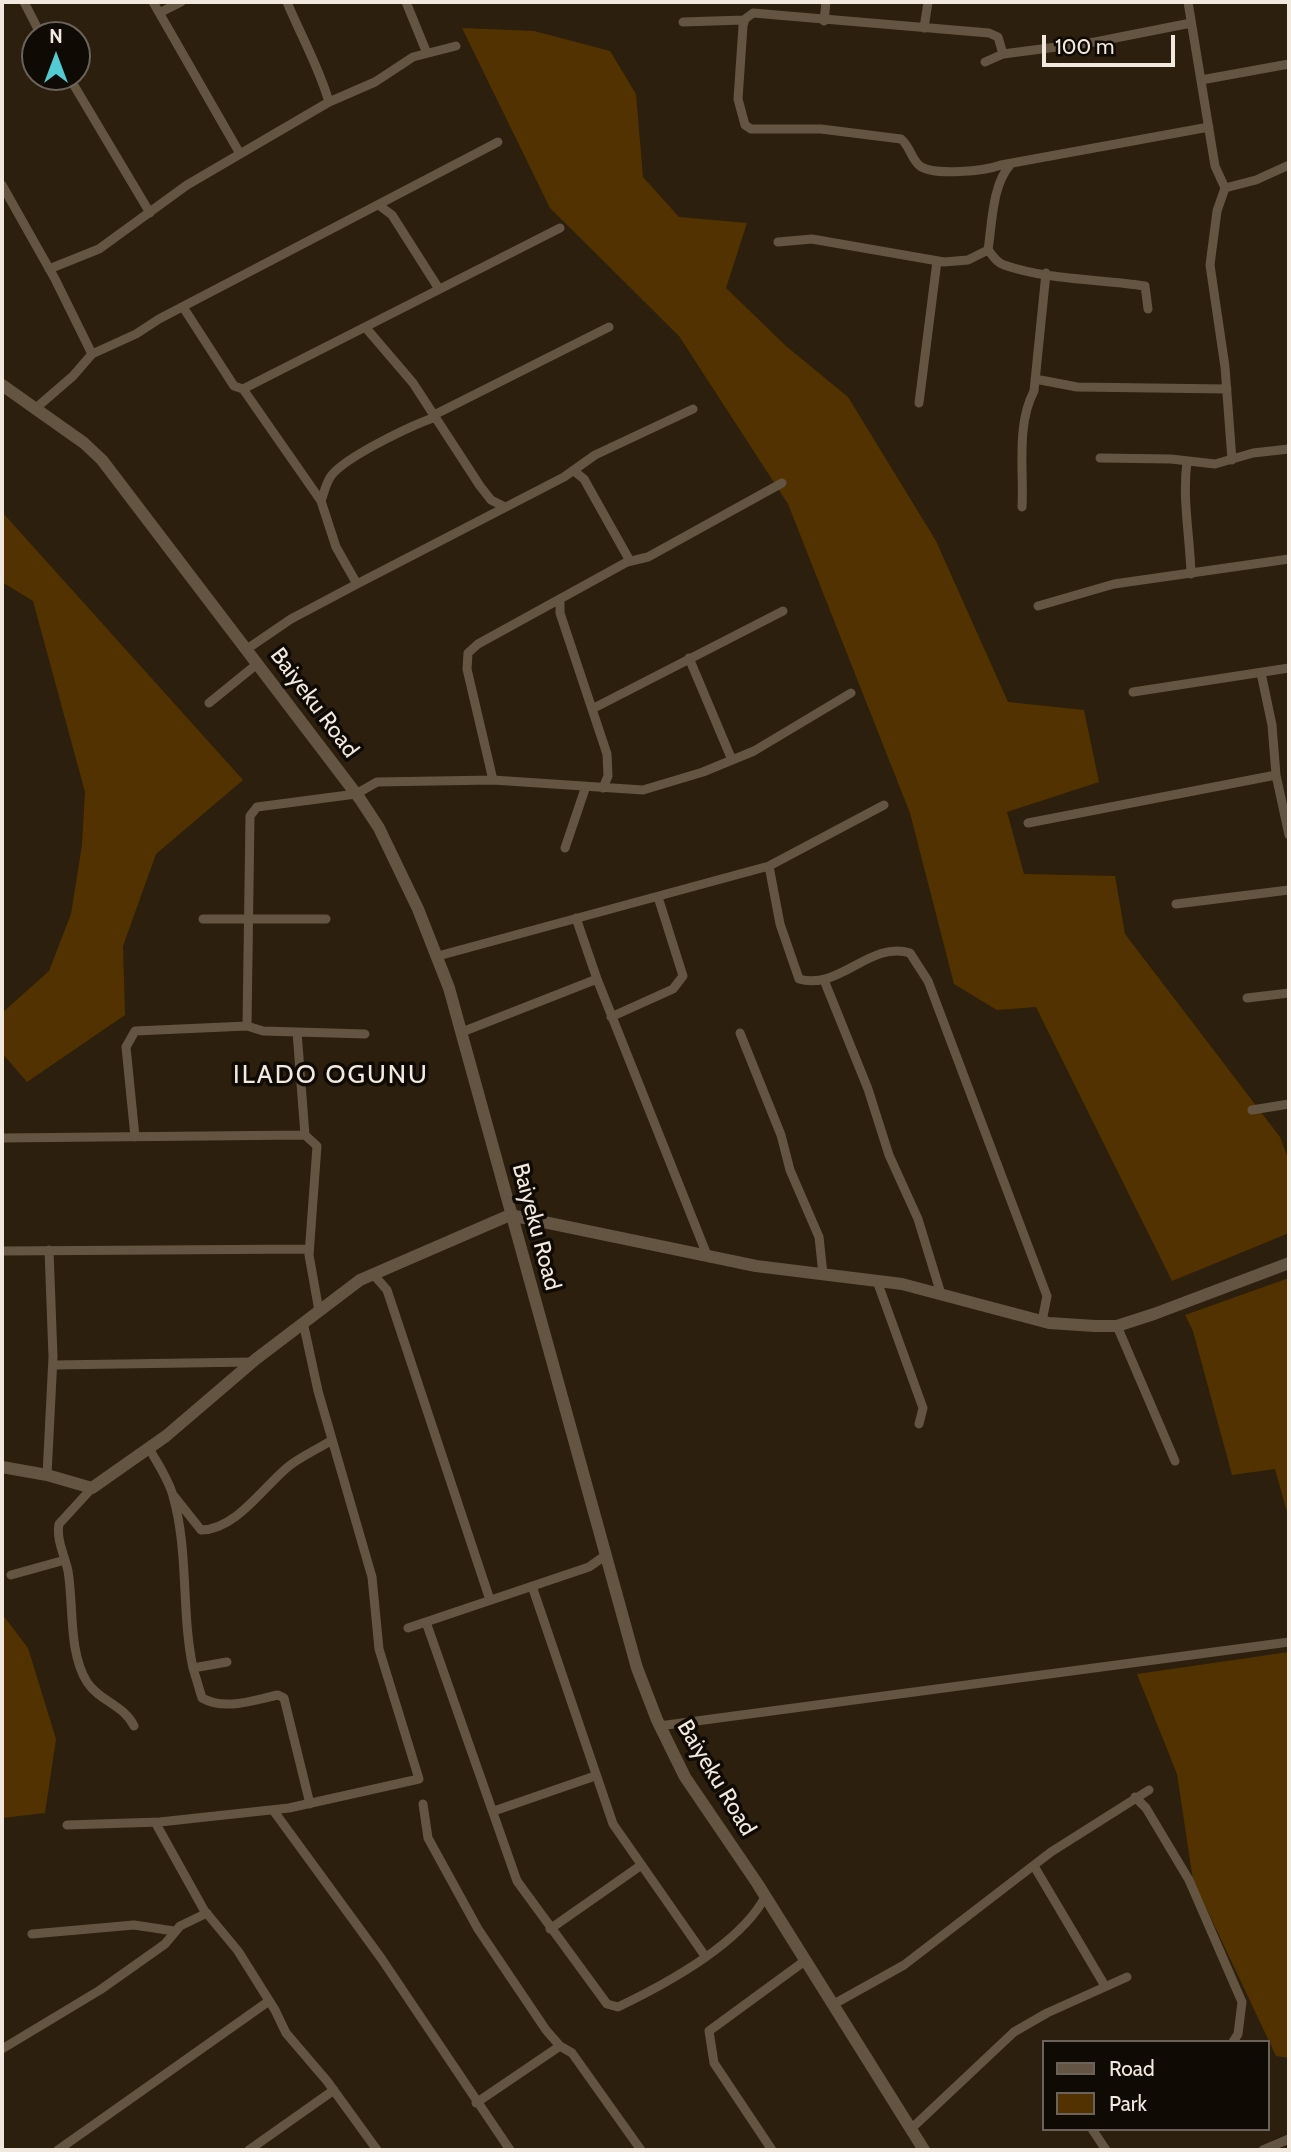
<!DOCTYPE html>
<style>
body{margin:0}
#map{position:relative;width:1291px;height:2152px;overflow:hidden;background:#2c1f0d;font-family:Cabin,sans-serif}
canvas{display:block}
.frame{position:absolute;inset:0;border:4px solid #f2e9de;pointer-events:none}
.legend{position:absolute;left:1042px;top:2040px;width:228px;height:91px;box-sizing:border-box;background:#100a04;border:2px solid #6a635b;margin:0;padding:9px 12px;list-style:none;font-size:21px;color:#f2e9de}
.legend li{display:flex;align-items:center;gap:14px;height:35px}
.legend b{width:35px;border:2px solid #6a635b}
.north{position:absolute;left:21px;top:21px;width:70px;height:70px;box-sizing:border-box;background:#100a04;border:2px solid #6a635b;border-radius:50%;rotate:0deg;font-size:19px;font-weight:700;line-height:28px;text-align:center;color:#f2e9de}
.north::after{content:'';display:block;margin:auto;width:24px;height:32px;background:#51ccd4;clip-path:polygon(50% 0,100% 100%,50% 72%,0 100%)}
.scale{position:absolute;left:1042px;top:35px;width:133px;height:32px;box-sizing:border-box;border:4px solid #f2e9de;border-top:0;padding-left:9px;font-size:21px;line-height:24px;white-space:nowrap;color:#f2e9de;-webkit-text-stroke:5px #100a04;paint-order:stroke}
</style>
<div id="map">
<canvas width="1291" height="2152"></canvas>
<div class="frame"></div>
<ul class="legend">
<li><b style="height:9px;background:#645542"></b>Road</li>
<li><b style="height:19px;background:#523300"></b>Park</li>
</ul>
<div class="north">N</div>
<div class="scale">100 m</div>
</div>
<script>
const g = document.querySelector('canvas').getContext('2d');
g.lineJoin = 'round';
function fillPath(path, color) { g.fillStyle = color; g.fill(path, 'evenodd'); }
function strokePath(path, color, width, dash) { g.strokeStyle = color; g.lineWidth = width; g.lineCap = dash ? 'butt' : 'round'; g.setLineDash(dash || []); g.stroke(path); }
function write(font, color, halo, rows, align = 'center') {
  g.font = font + ' Cabin,sans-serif'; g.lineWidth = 7; g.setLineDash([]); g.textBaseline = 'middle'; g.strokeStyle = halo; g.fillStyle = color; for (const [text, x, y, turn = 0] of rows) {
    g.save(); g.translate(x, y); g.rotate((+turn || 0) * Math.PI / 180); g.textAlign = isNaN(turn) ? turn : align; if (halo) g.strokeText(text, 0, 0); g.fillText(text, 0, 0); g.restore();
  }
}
fillPath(new Path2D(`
 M462,28l72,3 76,20 26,43 7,83 36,40 68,6 -21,65 60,58 62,51 88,144 72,161 76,8 15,72 -92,30 17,62 91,2 10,58 155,203 9,24v72l-117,48 -136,-274 -39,3 -43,-26 -44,-171 -122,-309 -109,-168 -129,-128z
 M2,512l241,268 -87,74 -33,92 2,69 -98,67 -25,-29v-40l47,-42 22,-57 11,-69 3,-53 -52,-191 -31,-19z
 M1289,1278v241l-14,-50 -43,6 -39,-144 -8,-16z
 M2,1614l26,34 28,91 -11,74 -43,5z
 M1289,1652v406l-13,-2 -83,-176 -16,-106 -40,-100z`), '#523300');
strokePath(new Path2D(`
 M24,2l17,33
 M153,2l86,150
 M287,2c14,34 32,65 42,100
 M406,2l20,49
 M1188,2l27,164 10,22 -8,23 -7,54 15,102 7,93
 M161,12l20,-10
 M824,21l2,-19
 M683,22l61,-2
 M924,28l4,-26
 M1003,54l-5,-17 -9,-4 -236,-20 -8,6 -2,7 -5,73 7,26 6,4h70l80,10c9,7 10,20 19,27 14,10 65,5 81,-1l208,-38
 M985,62l18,-8 92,-12 96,-19
 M69,77l81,136
 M1201,80l88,-16
 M1010,165c-18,20 -18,60 -22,85 5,6 9,13 16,15 43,15 95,14 141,21l3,23
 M2,185l53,94 37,75
 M1225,188l31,-8 33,-15
 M380,206l12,9 47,74
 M778,242l34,-3 132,23 24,-2 20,-10
 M49,269l50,-20 88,-64 142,-83 46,-20 38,-25 43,-11
 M183,307l51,79 9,3 317,-161
 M366,328l47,55 67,103 11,14 14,7
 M1035,379l42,8 150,2
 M243,389l78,112 15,46 21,37
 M919,403l18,-142
 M36,408l37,-32 19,-22 44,-20 23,-15 339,-177
 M434,415l175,-88
 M1100,458l71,1 44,5 38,-11 36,-4
 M1187,462c-5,37 3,75 4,112
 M574,471l10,8 46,82
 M321,501c3,-8 5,-18 10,-25 14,-19 81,-51 105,-59
 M1022,507c2,-37 -6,-82 12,-116l12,-118
 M560,601v12l47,141 1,22 -5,12
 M1038,606l76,-22 175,-25
 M247,649l44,-30 66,-35 207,-107 31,-22 98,-46
 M689,658l43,102
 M1261,673l11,52 4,50 13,60
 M1133,692l156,-24
 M209,703l48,-39
 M592,709l191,-98
 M493,780l-26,-111 1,-16 10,-9 149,-82 21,-5 134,-74
 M1028,823l248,-48
 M565,848l21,-62
 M769,866l11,58 19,55c40,12 72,-39 111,-26l18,28 119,315 -5,25
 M1176,904l113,-14
 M576,918l21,61 110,276
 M203,919h123
 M438,956l331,-90 115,-61
 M824,980l44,109 21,66 29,64 23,75
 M1247,998l42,-5
 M611,1017l62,-28 10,-13 -25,-79
 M247,1026l3,-210 7,-9 99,-13 21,-12 116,-2 150,10 60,-18 51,-21 97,-58
 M297,1032l8,103
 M462,1032l135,-53
 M740,1033l41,102 9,35 29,67 4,37
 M1252,1110l37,-6
 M135,1137l-9,-90 9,-16 112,-5 16,5 102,3
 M2,1138l303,-3 12,11 -8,109 10,56
 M2,1251l307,-2
 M373,1274l14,16 103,310
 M877,1281l46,127 -4,16
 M1117,1326l58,135
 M53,1365l200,-3
 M149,1448c8,15 20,32 24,48 16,56 8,116 20,172l34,-6
 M47,1475l6,-118 -4,-107
 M92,1488l-33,36c-3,16 6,32 9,47 6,35 0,80 19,111 12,19 37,23 47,44
 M174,1496l27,34c35,0 63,-44 88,-64 13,-10 29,-17 43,-26
 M11,1575l54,-15
 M532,1586l81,238 92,132
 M426,1622l91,259 90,123 11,3c48,-23 122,-63 147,-110
 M408,1628l181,-61 17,-12
 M193,1668l9,30c23,13 51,2 76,-3l6,3 26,106
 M659,1726l630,-84
 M1135,1797l11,11 43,72 53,122 -4,32 -5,8
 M423,1804l5,34 50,91 68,101 14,16 12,7 69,97
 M273,1810l108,148 129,192
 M494,1811l101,-35
 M155,1822l49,88 34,41 37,59 11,23 41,48 50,69
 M67,1825l93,-3 129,-14 130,-29 -40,-130 -7,-72 -54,-186 -15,-69
 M1034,1866l71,120
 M550,1929l90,-63
 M32,1934l102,-9 40,6
 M834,2004l70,-39 147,-113 98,-62
 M2,2049l98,-59 65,-46 15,-18 27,-13
 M476,2103l84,-57
 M912,2128l102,-96 33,-19 80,-36
 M1092,2129l14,21
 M58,2150c70,-50 141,-99 211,-149
 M249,2150l85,-60
 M772,2150l-58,-87 -5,-32 97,-71
 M1263,2150l26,-11`), '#645542', 9);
strokePath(new Path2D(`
 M2,385l82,58 18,17 258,339 19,29 39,81 31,79 188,680 20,52 28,57 72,106 167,267
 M2,1467l45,8 45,13 74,-52 90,-77 104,-79 150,-65 246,51 146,18 147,39 46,3h22l37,-12 135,-51`), '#645542', 12);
write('23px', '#f2e9de', '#100a04', [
 ["Baiyeku Road",314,703,53],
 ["Baiyeku Road",536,1227,75],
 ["Baiyeku Road",716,1778,59]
]);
g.letterSpacing = '2px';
write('26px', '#f2e9de', '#100a04', [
 ["ILADO OGUNU",331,1075]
]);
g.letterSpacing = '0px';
</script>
